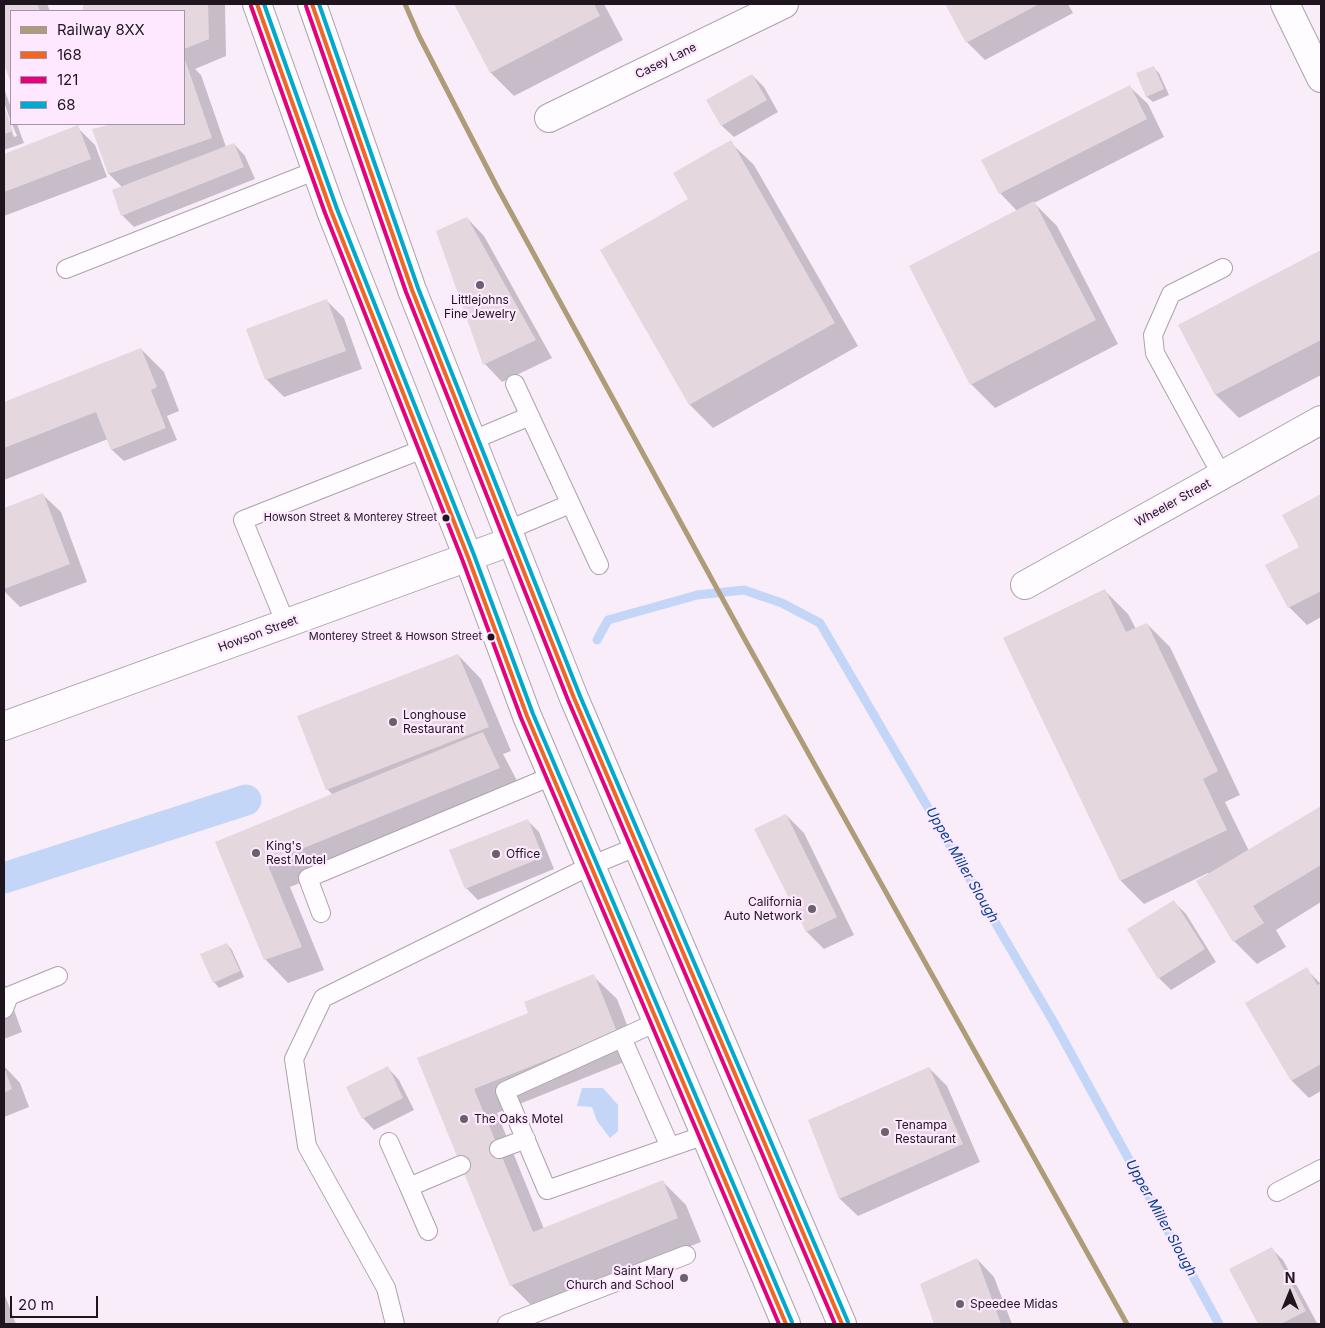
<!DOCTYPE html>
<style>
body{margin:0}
#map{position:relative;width:1325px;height:1328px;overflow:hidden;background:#f9edfa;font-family:Inter,sans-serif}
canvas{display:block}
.frame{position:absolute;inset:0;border:5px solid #1e151f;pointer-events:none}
.legend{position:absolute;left:10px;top:10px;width:175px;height:115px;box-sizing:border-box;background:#fee8ff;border:1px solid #a494a5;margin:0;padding:6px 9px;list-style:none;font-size:15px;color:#1e151f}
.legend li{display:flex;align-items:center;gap:10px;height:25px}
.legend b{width:25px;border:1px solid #a494a5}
.north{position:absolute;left:1265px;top:1268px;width:50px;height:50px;-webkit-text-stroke:4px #fee8ff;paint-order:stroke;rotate:0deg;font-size:14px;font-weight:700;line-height:20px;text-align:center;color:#1e151f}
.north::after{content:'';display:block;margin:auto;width:18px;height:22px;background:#1e151f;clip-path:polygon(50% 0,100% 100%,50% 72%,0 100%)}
.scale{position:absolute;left:10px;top:1296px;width:88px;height:22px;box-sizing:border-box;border:2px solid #1e151f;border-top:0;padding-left:6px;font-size:15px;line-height:18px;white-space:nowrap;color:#1e151f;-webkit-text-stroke:4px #fee8ff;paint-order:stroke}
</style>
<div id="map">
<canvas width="1325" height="1328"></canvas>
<div class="frame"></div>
<ul class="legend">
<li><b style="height:6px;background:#ad9c77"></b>Railway 8XX</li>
<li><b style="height:6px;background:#f26522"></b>168</li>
<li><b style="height:6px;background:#e5007d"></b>121</li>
<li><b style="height:6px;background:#00a9ce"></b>68</li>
</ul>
<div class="north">N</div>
<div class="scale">20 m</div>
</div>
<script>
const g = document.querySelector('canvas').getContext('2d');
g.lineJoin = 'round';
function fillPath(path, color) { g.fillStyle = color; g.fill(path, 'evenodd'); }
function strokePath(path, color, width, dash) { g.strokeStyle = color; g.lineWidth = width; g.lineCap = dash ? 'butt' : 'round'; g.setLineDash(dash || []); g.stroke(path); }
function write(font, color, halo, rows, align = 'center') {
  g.font = font + ' Inter,sans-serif'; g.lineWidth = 4.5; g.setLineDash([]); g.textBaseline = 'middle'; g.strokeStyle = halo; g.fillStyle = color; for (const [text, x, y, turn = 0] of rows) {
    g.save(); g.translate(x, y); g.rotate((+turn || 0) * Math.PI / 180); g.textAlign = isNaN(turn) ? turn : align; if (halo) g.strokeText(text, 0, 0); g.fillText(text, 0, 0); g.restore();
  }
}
fillPath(new Path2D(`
 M582,1088h21l15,17v26l-8,7 -13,-17 -5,-14 -15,-1z`), '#c4d6f8');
fillPath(new Path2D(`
 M4,4h43l3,7h-39v68l-7,-18z
 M84,4h141l1,52 -31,13 6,6 25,72 8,-3 11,12 10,23 -121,48 -12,-12v-28l-13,-13 -15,-44 23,-6h67v-113h-99z
 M455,4h149l19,36 -109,56 -23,-23z
 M947,4h121l5,9 -88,47 -18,-18z
 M1153,67l6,6 10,22 -16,7 -6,-5 -10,-23z
 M752,75l12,12 14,25 -44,25 -12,-11 -14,-25z
 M1130,87l18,17 16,33 -130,66 23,23 61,118 -123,64 -24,-24 -61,-118 107,-55 -17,-18z
 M4,88l7,20v14l-7,-20z
 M4,109l10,28 3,-1 -5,-12h5l7,19 -20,7z
 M77,127l18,18 12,32 -103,39v-61z
 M730,142l24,23 104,181 -145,82 -23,-23 -88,-155 88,-50z
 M467,218l17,18 68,122 -50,24 -17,-18z
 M1321,252v123l-82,43 -23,-23 -36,-70z
 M327,301l17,17 18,51 -78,28 -18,-18z
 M141,349l23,23 15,39 -12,5 10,24 -53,21 -12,-11 -4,-11 -104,41v-77z
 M43,495l18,17 26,70 -67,25 -16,-16v-82z
 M1321,496v121l-14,8 -18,-18 11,-59 -17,-33z
 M1105,591l23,23 8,15 11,-5 23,23 70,148 -15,7 24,49 72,-44v95l-45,28 10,17 -29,17 -23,-23 -26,-68 -64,31 -23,-23z
 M458,655l23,24 30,72 -8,3 20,38 -233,95 34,83 -36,13 -23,-24 -48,-116 116,-48 -6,-6z
 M786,815l18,18 50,102 -30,14 -17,-17z
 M527,820l12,12 15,37 -76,31 -12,-12z
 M1174,902l12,12 30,48 -45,28 -12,-12z
 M227,944l5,6 12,27 -25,11 -5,-6z
 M1306,969l15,15v107l-12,7 -17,-17z
 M593,976l24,23 22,57 -142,57 47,116 119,-47 23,23 15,37 -167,66 -23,-23 -92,-227 111,-45z
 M4,982l18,50 -18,7z
 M4,1066l16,17 9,24 -25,10z
 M388,1068l11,12 15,30 -40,20 -11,-12z
 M929,1068l18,18 33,76 -122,54 -18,-17 -31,-78z
 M1272,1249l11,11 34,63 -58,1 -29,-54z
 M977,1259l17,18 18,47h-77l-13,-39z
 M4,1293l12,31h-12z`), '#0003');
strokePath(new Path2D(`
 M597,640l11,-20 89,-25 47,-5 38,13 38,20 237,405 162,296`), '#c4d6f8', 9);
strokePath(new Path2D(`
 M4,878l242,-78`), '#c4d6f8', 31);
fillPath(new Path2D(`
 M4,4h33l3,7h-29v72l-7,-19z
 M83,4h125l1,35 -25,10v-38h-101z
 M454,4h140l6,12 -110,57z
 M945,4h94l-73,39z
 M184,57l28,81 -104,36 -16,-45 20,-5h72z
 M1154,66l10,23 -18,8 -10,-24z
 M752,74l15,26 -46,26 -15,-26z
 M1130,85l17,34 -148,75 -18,-34z
 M4,106l9,25 -9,3z
 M78,125l13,34 -87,33v-38z
 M731,140l104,183 -146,82 -89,-155 88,-51 -15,-26z
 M234,143l10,24 -123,49 -9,-26z
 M1034,201l62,119 -126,65 -61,-119z
 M467,217l69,123 -53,25 -47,-134z
 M1321,250v90l-106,55 -37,-70z
 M327,299l19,52 -81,29 -19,-51z
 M141,348l16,39 -6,3 15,38 -55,22 -15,-38 -92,36v-46z
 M43,493l27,71 -66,25v-81z
 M1321,494v97l-33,17 -23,-43 34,-18 -17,-32z
 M1105,589l21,43 21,-9 71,148 -15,8 24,51 -107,51 -117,-243z
 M458,654l31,73 -163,63 -29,-74z
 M483,732l17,36 -233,95 35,84 -38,13 -49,-118z
 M1321,806v59l-68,41 11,17 -31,19 -37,-61z
 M786,814l51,103 -31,15 -52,-103z
 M528,819l15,38 -78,32 -16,-39z
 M1174,900l31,49 -47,30 -31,-50z
 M227,943l13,28 -27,12 -13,-29z
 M1307,967l10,18 4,-2v81l-30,17 -46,-78z
 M594,974l23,58 -143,57 59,143 130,-52 15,38 -168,68 -93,-228 111,-45 -4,-11z
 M388,1066l15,32 -41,21 -16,-32z
 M4,1067l8,22 -8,4z
 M929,1067l34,77 -124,55 -31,-79z
 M1272,1247l34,64 -25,13h-23l-29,-55z
 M977,1258l24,66h-67l-14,-40z`), '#e4d7dd');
const service = new Path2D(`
 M66,269l251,-99
 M515,384l84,181
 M473,440l57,-24
 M1222,476l-67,-123 -2,-18 18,-41 52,-26
 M508,530l62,-26
 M286,624l-43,-104 180,-71
 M321,913l-13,-35 244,-102
 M4,1009l5,-13 49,-20
 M657,1022l-152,69 42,99 158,-55
 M622,1038l48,109
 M389,1142l20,45 52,-22
 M499,1149l27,-10
 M409,1187l19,44
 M1277,1192l44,-23
 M395,1324l-9,-36 -79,-142 -13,-87 29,-61 267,-132 46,-19
 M507,1324l179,-69`);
const minor = new Path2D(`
 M1285,4l36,74
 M549,118l235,-114
 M1025,585l296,-165
 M4,726l508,-185`);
const primary = new Path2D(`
 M257,4l74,207 137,346 59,159 259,608
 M312,4l100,286 162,408 268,626`);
strokePath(service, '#aca2ac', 20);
strokePath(minor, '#aca2ac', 30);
strokePath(primary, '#aca2ac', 30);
strokePath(service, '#fefcfe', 18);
strokePath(minor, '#fefcfe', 28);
strokePath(primary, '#fefcfe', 28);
strokePath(new Path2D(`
 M257,4l74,207 137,346 59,159 259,608
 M312,4l100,286 162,408 268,626`), '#f26522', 4);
strokePath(new Path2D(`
 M251,6l74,207 137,346 59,159 258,606
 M306,6l100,286 162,408 267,624`), '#e5007d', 4);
strokePath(new Path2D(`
 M264,4l73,205 137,346 59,159 259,608
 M319,4l99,284 162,408 268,626`), '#00a9ce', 4);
strokePath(new Path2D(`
 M405,4l14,32 77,149 248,453 383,686`), '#ad9c77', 5);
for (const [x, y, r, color] of [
 [480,285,5,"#6b616c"],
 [446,518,4.5,"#1e151f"],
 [491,637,4.5,"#1e151f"],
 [393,722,5,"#6b616c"],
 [256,853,5,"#6b616c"],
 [496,854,5,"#6b616c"],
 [812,909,5,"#6b616c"],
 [464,1119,5,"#6b616c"],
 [885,1132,5,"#6b616c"],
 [684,1278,5,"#6b616c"],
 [960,1304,5,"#6b616c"]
]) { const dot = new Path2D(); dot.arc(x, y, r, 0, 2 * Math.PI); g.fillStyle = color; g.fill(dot); strokePath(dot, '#fee8ff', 2); }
write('11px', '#1e151f', '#fee8ff', [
 ["Howson Street & Monterey Street",437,518],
 ["Monterey Street & Howson Street",482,637]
], 'right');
write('12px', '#1e151f', '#fee8ff', [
 ["Casey Lane",666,61,-26],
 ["Wheeler Street",1173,503,-29],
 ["Howson Street",258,634,-20]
]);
write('12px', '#1e151f', '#fee8ff', [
 ["Littlejohns",480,300,"center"],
 ["Fine Jewelry",480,314,"center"],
 ["Longhouse",403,715],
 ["Restaurant",403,729],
 ["King's",266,846],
 ["Rest Motel",266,860],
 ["Office",506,854],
 ["California",802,902,"right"],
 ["Auto Network",802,916,"right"],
 ["The Oaks Motel",474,1119],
 ["Tenampa",895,1125],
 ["Restaurant",895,1139],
 ["Saint Mary",674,1271,"right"],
 ["Church and School",674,1285,"right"],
 ["Speedee Midas",970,1304]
], 'left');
write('italic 14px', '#004292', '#fee8ff', [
 ["Upper Miller Slough",962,865,60],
 ["Upper Miller Slough",1161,1218,61]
]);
</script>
